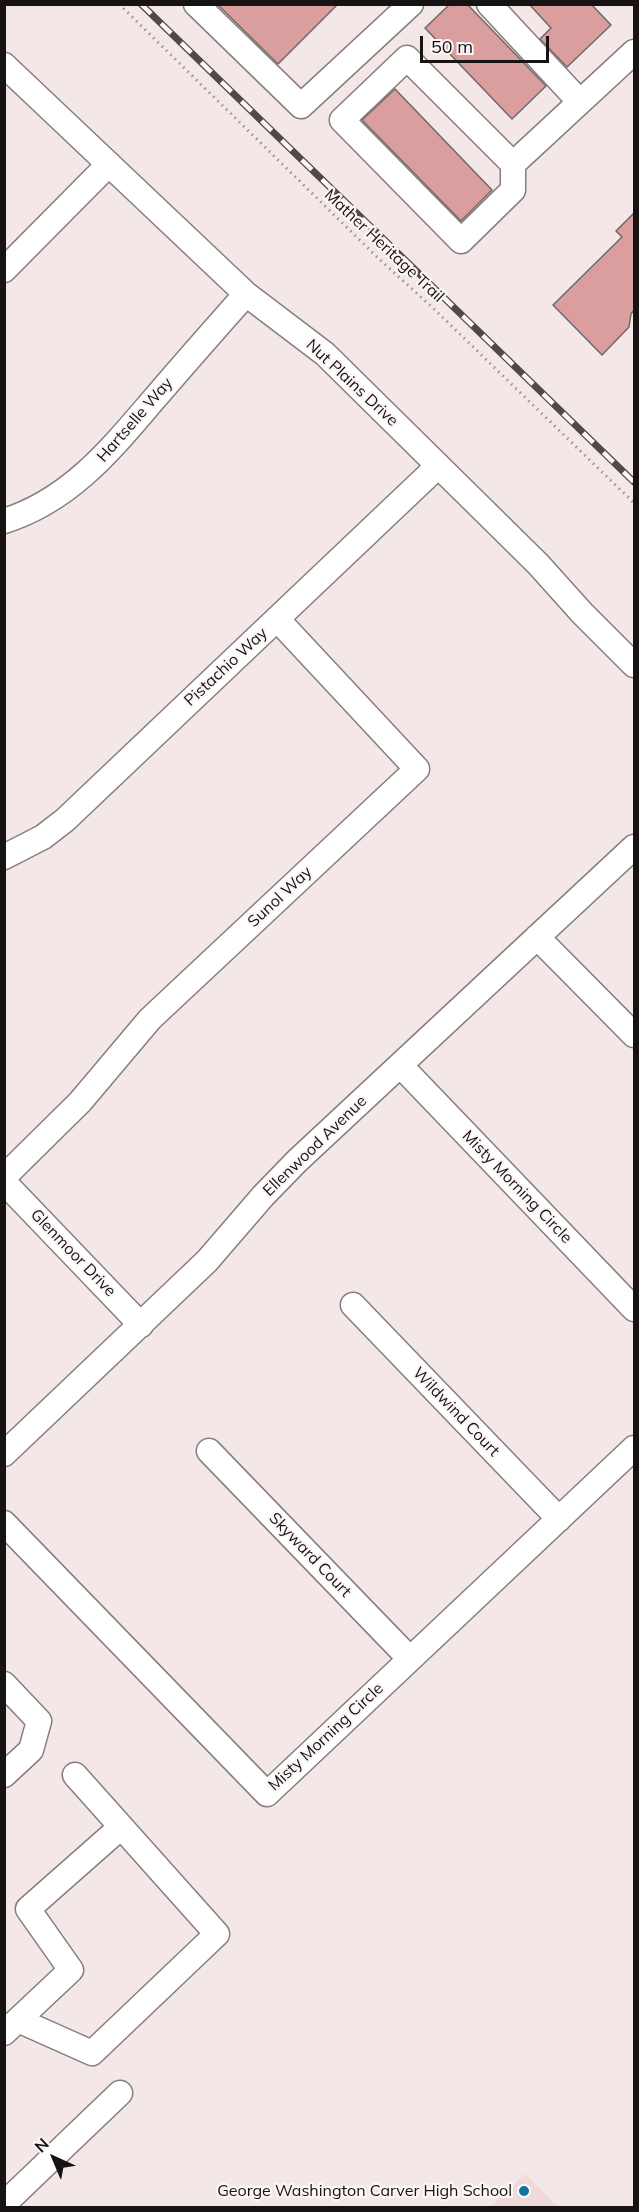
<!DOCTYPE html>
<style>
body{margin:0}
#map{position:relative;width:639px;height:2212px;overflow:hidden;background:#f3e8e7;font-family:Mulish,sans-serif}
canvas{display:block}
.frame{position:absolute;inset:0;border:6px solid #171313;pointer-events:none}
.north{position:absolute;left:24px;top:2128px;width:60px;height:60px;-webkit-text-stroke:4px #fdf6f6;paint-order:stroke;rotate:316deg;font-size:16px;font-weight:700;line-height:24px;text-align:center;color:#171313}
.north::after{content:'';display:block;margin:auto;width:21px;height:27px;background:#171313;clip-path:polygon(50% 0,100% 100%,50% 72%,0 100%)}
.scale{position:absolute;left:420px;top:36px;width:129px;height:27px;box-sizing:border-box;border:3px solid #171313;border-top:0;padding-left:8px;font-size:18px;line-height:21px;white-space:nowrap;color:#171313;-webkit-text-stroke:4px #fdf6f6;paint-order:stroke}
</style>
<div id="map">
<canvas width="639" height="2212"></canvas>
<div class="frame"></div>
<div class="north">N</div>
<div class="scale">50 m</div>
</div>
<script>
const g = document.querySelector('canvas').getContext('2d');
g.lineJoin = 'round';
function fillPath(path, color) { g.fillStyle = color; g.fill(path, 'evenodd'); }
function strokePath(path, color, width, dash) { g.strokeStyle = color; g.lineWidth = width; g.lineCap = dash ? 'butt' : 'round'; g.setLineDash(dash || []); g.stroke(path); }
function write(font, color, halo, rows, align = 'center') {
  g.font = font + ' Mulish,sans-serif'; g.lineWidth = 4.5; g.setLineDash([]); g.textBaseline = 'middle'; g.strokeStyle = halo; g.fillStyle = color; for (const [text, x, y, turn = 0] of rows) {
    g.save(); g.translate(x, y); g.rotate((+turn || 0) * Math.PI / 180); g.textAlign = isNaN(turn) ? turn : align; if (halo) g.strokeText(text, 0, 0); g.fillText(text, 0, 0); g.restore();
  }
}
fillPath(new Path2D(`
 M525,2174l33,33h-68z`), '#eedad9');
const building = new Path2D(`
 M217,4h121l-60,60z
 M450,4h17l79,82 -34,33 -87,-91z
 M529,4h62l20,21 -44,42 -27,-28 11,-11z
 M395,89l97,101 -31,31 -99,-101z
 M634,213v97l-3,4 -2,13 -27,28 -49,-50 69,-68 -6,-6z`);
fillPath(building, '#da9e9e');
strokePath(building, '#716767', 1.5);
const minor = new Path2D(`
 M196,4l105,102 110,-102
 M489,4l91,98
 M4,65l242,229 79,60 213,210 44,49 52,52
 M513,164l-106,-106 -65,62 119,121 52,-51v-26l121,-112
 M4,270l105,-106
 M4,521c67,-21 108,-73 151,-123 30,-35 60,-69 91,-104
 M4,857l39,-20 22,-17 373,-354
 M537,937l97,98
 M400,1065l234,244
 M4,1177l76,-75 70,-83 267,-250 -140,-150
 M4,1182l137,143
 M353,1305l206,214
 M209,1451l201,208
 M4,1454l203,-193 56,-65 34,-35 337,-314
 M4,1523l263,271 367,-346
 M4,1684l35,37 -8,29 -27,25
 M18,2020l74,33 125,-119 -142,-159
 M4,2033l67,-63 -43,-61 93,-82
 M4,2204l116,-111`);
strokePath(minor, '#877d7c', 27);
strokePath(new Path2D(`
 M119,4l259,254 56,51 200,194`), '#9a9291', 3, [1.5, 4.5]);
strokePath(minor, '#fff', 24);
const rail = new Path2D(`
 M141,4l493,478`);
strokePath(rail, '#4f4949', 7);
strokePath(rail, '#fdf6f6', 4.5, [14]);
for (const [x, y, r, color] of [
 [524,2191,6,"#1074a0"]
]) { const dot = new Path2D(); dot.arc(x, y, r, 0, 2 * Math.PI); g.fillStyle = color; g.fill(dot); strokePath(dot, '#fdf6f6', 2); }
write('16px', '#171313', '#fdf6f6', [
 ["Mather Heritage Trail",384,246,43],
 ["Nut Plains Drive",352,383,43],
 ["Hartselle Way",135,420,-49],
 ["Pistachio Way",226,667,-43],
 ["Sunol Way",280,897,-43],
 ["Ellenwood Avenue",315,1146,-44],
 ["Misty Morning Circle",517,1187,46],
 ["Glenmoor Drive",73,1253,46],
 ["Wildwind Court",456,1412,46],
 ["Skyward Court",310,1555,46],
 ["Misty Morning Circle",326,1737,-43]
]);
write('16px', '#171313', '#fdf6f6', [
 ["George Washington Carver High School",512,2191]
], 'right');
</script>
